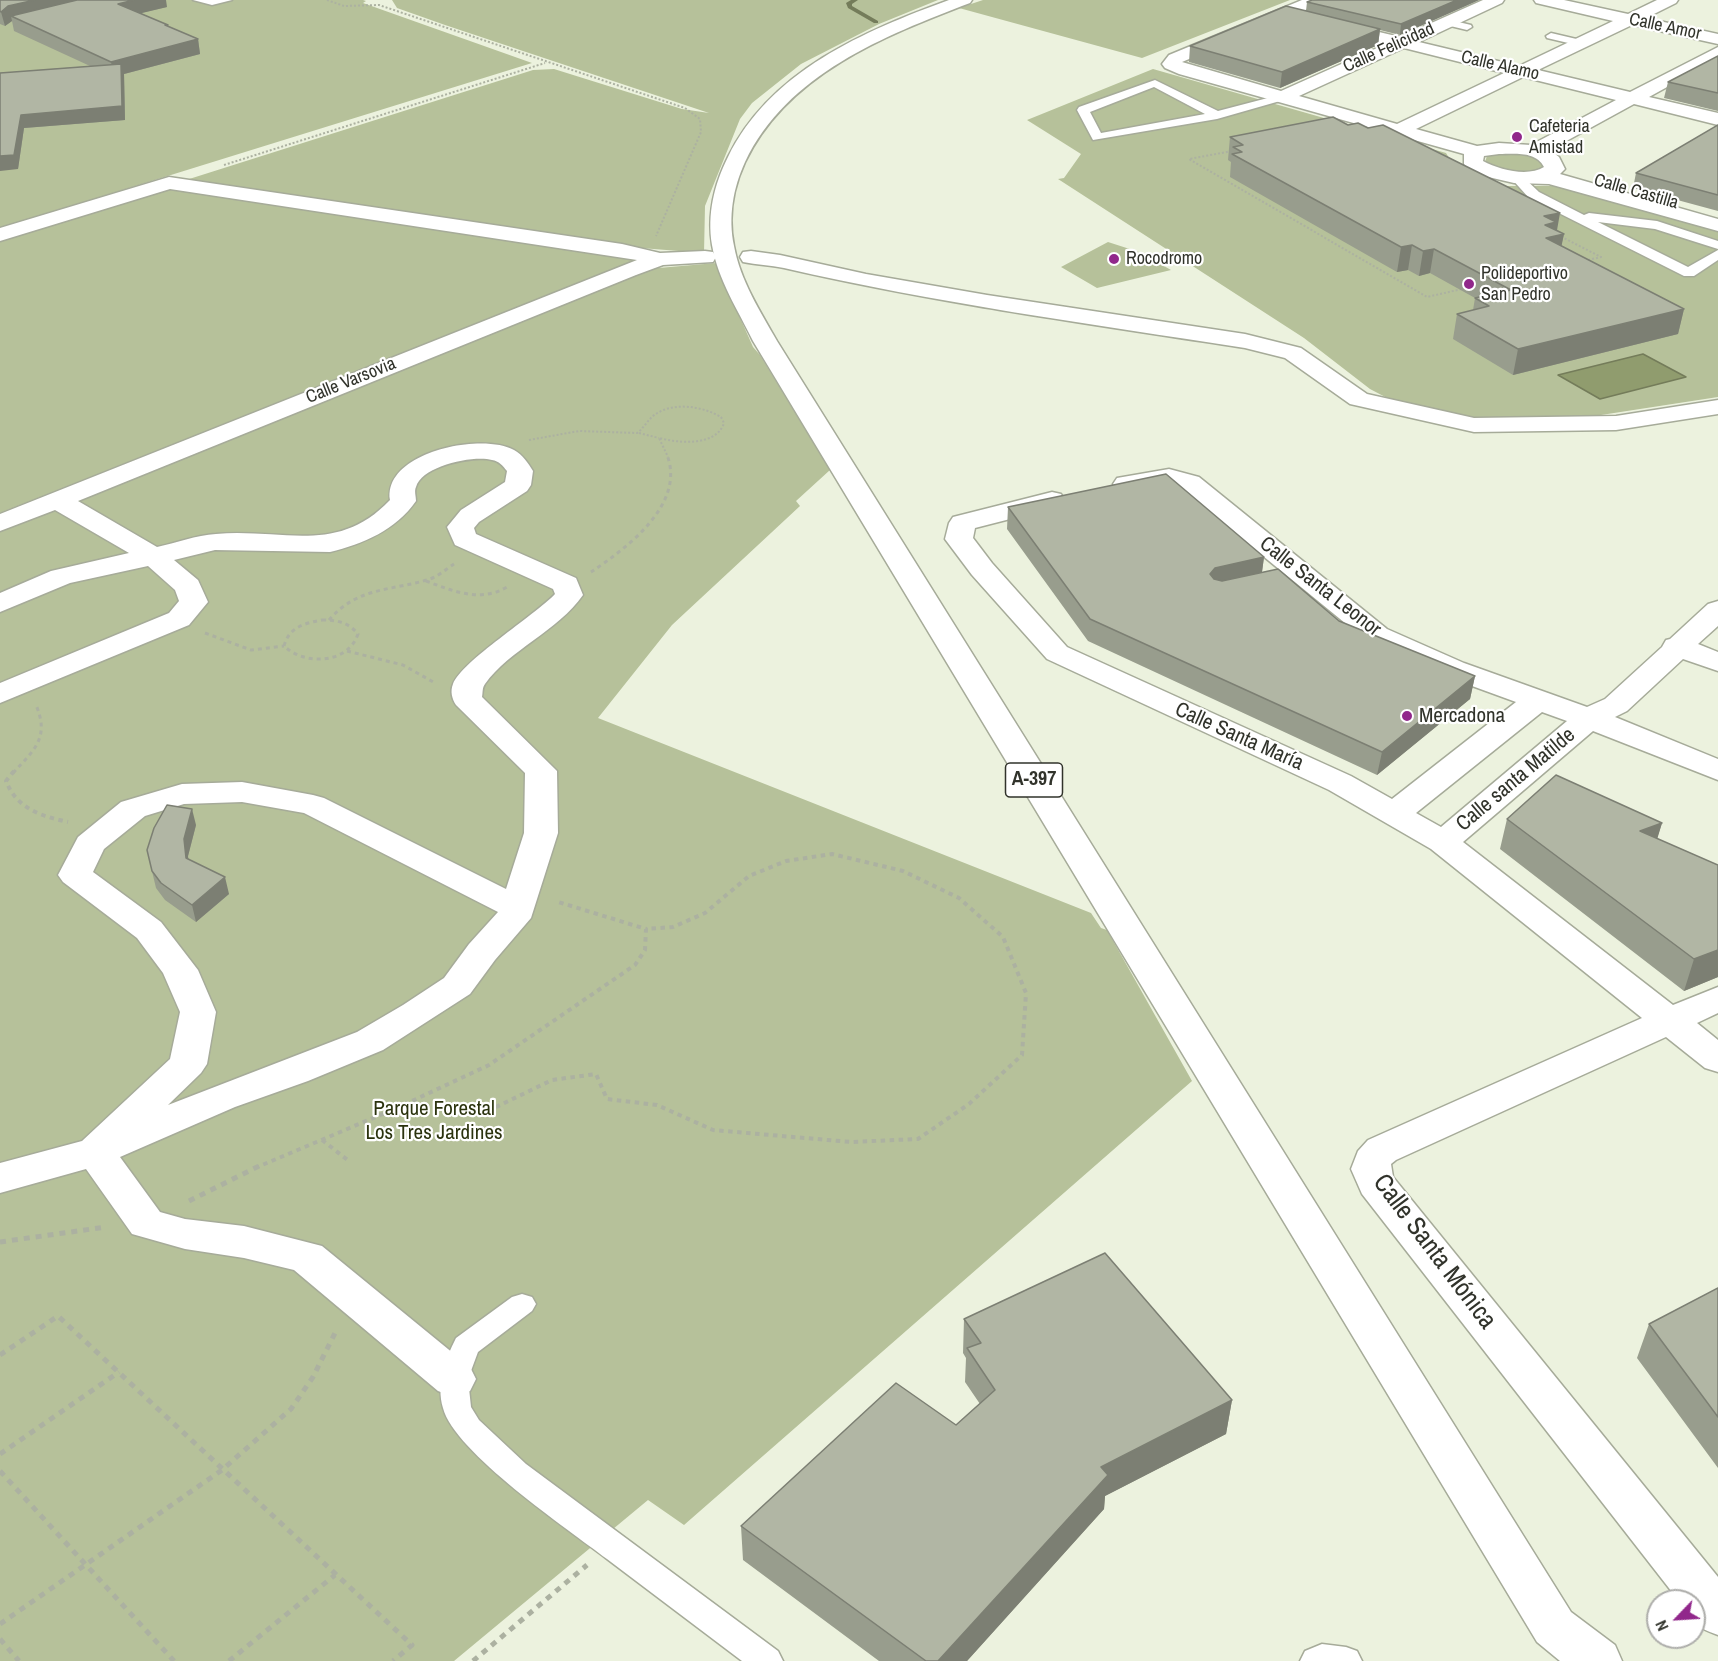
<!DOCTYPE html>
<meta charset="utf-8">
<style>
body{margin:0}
#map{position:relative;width:1718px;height:1661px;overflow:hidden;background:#ecf2de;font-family:"Archivo Narrow",sans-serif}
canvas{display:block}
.north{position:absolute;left:1646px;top:1589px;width:60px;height:60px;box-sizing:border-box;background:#fff;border:2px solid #adadaa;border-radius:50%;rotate:245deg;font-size:16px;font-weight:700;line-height:24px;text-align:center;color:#31332b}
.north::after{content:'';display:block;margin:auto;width:21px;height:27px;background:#91278b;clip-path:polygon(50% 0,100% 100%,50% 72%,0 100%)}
</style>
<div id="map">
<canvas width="1718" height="1661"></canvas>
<div class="north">N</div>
</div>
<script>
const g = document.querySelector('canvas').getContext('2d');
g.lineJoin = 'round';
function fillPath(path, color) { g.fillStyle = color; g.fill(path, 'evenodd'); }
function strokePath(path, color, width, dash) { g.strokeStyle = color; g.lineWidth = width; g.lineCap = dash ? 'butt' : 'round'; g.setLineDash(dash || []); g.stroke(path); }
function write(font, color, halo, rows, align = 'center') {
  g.font = font + ' "Archivo Narrow",sans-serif'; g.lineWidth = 4.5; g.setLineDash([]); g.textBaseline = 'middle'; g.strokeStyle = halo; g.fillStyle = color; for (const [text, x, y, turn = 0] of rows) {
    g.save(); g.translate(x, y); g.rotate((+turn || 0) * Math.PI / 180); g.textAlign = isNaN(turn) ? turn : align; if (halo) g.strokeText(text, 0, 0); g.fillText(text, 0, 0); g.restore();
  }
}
fillPath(new Path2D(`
 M0,0h363l3,1 -3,2 169,60 -532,165z
 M392,0h546l-59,24 -78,40 -49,39 -12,16 -35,87 -1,47 -63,-5 -4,14 -637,251v-274l533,-169 21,-1 128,40 27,4 -264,-88 -48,-17z
 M983,0h307l-148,58 -183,-50z
 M1153,69l293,84 5,8 43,25h67l157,45v166l-143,22 -77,5 -107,-24 -21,-11 -66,-51 -246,-159 6,-1 17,-24 -54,-34z
 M1514,152l19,4 11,8 -1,3c-18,12 -41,3 -58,-5l2,-6 8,-3z
 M1108,242l31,10 32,18 -74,18 -36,-21z
 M716,263l37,84 7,8 70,115 -34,31 4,5 -128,119 -74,93 493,195 10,15 6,2 85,151 -508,444 -36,-25 -194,161h-454v-1131l647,-261z`), '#b6c19a');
const water = new Path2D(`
 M1643,354l43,23 -86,22 -42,-24z`);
fillPath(water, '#909c6e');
strokePath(water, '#747c5a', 1.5);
fillPath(new Path2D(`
 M851,0h7l-6,4v2l26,15v2h-4l-26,-15 -2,-5z`), '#747c5a');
const service = new Path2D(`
 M193,0h39l-20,5z
 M1446,19l25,6 1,2 -5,3 -25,-6 -1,-2z
 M1551,33l34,8 1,2 -5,3 -34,-8 -1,-2z
 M1155,80l63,31 65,-17 6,3 -2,2 -70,20 -124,21 -16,-30 2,-3zM1154,87l51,27 -104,19 -11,-21z
 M1516,173l4,1 19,18 45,23 5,-2 68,8 61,20v8l-63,-20 -57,-7 90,45 30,-17v10l-24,16h-10l-155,-78 -19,-21z
 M522,1294l10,3 4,7 -4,7 -54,41 -10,27 3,28 8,13 47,44 252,187 5,10h-41c-45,-34 -90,-68 -135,-102 -38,-29 -153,-107 -164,-151 -7,-24 2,-48 13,-70l56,-41z
 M1322,1644l24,3 11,4 5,10h-62l5,-10z`);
const minor = new Path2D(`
 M1302,0h22l-2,3 -140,59 99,29 105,-47 -55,-13 -2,-4 2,-4 6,-1 63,15 83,-37h21l-2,3 -83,39 100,24 94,-45 -77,-18 -2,-3h30l64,14 29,-14h21l-2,3 -30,15 72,16v10l-86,-19 -94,45 92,22 88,-45v12l-69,38 69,16v12l-84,-21 -84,46 9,7 6,12 -5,5 158,45v12l-169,-47 -35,-1 -30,-7 -17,-8 -3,-4v-10l-285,-80 -14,-6 -3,-4 7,-9zM1404,48l100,25 -107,51 -98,-28zM1523,77l93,23 -85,45 -32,-2 -22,3 -61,-17zM1499,154c15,0 37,-3 45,13 -16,10 -44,3 -61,-6l1,-5z
 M169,177l453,67 38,9 45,-2 8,1 3,5 -3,5 -50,3 -27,10 -558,226 79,46c19,-4 39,-12 59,-13 66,-6 121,22 174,-34 -7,-48 92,-68 124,-50 9,5 14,13 19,21l-2,14 -4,6 -48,31 -5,6 2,6 100,44 7,17c-25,36 -74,55 -98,89 -3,4 -2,8 -3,13l75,74 1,62 -27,85 -36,42 -25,34 -87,56 -75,31 -73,26 -115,50 40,55 25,7 59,7 78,20 148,121 6,12 -6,12 -16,6 -16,-6 -144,-121 -50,-12 -59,-9 -53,-15 -46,-65 -86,24v-30l82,-22 88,-82 10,-47 -17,-39 -26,-35 -74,-56 -5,-7 20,-38 43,-35 61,-18 60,-2 71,13 11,3 182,91 18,-56 1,-60 -69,-68c-4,-6 -6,-14 -3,-21 9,-23 81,-68 102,-90l-2,-5 -98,-44 -8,-18 14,-17 44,-28 2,-11c-4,-5 -8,-10 -15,-11 -19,-5 -70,6 -76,27 -2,4 0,9 0,14 -20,29 -53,43 -86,51l-115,-2 -41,10 24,20 10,22 -19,23 -189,78v-20l169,-70 10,-12 -4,-11 -27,-24 -78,17 -70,29v-19l51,-22 78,-18 -74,-43 -55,21v-17l637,-254 -467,-71 -170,52v-13zM242,802l62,11 194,99 -29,32 -25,34 -41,27 -46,27 -189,73 33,-32 6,-9 9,-52 -18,-42 -37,-48 -68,-50 11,-23 41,-33 39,-12z
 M751,251l29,4 86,19 121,21 258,39 56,14 66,46 107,24 142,-2 102,-16v14l-102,16 -142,2 -124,-28 -65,-46 -40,-10c-155,-24 -309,-45 -461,-80 -14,-3 -27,-3 -41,-6l-3,-5 3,-5z
 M1169,469l30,8 188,152 77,34 123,44 18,-8 57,-52 4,-7 4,-1 38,-35 10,-3v25l-20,18 20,8v19l-35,-12 -56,52 -12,6 103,42v21l-125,-49 -130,111 210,163 45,-18v26l-21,10 21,17v32l-13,-4 -39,-31 -270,123 -5,4 2,13 325,400v58c-22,-8 -24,-10 -24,-34h-15l-317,-407 -11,-25 7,-18 10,-11 274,-122 -211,-169 -102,-59 -282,-131 -75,-84 -27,-36 4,-16 4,-6 99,-25 9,2 4,6 -4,6 -86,22 -2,10 19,25 75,84 284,129 41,23 124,-97 -74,-27 -75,-34 -186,-152c-22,-7 -43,6 -64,1l-4,-6 4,-6zM1542,712l25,9 -126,106 -25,-14z`);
const primary = new Path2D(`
 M949,0h23l-2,3c-86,33 -183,71 -225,159 -12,26 -17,55 -11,84 6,34 26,65 43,95l794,1271 44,33 7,16h-62l-23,-19 -784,-1301c-15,-31 -35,-61 -41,-96 -5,-31 2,-60 16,-88 42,-86 136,-126 221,-157z`);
strokePath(service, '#a6ab99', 3);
strokePath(minor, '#a6ab99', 3);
strokePath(primary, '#a6ab99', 3);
strokePath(new Path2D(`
 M327,0l17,6 35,-1 306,103 15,11 1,13 -45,104
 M1351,129l250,128 -174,40 -238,-138z
 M224,165l321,-102
 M639,433l20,5
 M529,440l50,-9 58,2c7,-5 10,-12 16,-17 19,-15 49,-10 68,1l3,6c-8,24 -46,20 -65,15l9,19`), '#acb1a1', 2, [2, 2]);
strokePath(new Path2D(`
 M591,572c36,-24 95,-68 76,-117
 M426,581c27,10 54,22 81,6
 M322,620c15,0 26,2 36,14 -10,30 -53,32 -74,12 5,-19 21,-23 38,-26z
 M329,620c29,-34 64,-29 101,-41 9,-3 16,-10 24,-15
 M205,633l46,17 33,-4
 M347,651l56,14 32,18
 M13,773c21,-23 37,-35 23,-68`), '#acb1a1', 3, [4, 4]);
strokePath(new Path2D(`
 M14,771l-8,10c11,28 35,35 62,41
 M397,1108h97l58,-28 44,-6 11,25 50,6 56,25 138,12 67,-3 51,-35 53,-49 4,-62 -23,-56 -44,-39 -56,-27 -71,-17 -46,7 -37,15 -44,37 -32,14 -27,2
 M322,1140l27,21
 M255,1168l142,-60 92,-43 146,-100 10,-15 1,-21 -91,-28`), '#acb1a1', 4, [4.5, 4.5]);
strokePath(new Path2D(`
 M189,1201l70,-35
 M0,1242l106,-15
 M0,1355l58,-39 354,329 -19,16
 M0,1454l119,-82
 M0,1471l174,190
 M0,1624l222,-154 69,-61 22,-32 24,-48
 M0,1639l19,22
 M229,1661l106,-86
 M473,1661l114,-96`), '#acb1a1', 5, [6, 6]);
fillPath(service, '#fff');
fillPath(minor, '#fff');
fillPath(primary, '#fff');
fillPath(new Path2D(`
 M0,0l167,7 -26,6 27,14 30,12 2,15 -76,20 1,46 -101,8 -6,41 -18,-96 90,-7 -76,-35 -2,-10 -7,5 -5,-2z
 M1312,0h167l-79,35 -20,-5 -2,15 -98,43 -91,-26 1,-16 116,-35 1,-9z
 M1718,56v55l-54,-13 4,-16z
 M1718,125v86l-85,-23 3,-15z
 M1230,137l327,93 7,4 -3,12 123,63 -6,25 -165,41 -60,-36 4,-25 16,-4 2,-12 -45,-25 -11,3 -11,-6 -11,2 -167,-95 1,-15 -3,-2z
 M1008,507l256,50 -2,15 77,49 136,55 -5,23 -93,76 -289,-134 -81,-112z
 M1507,819l155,4 -5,15 61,139 -34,14 -184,-142z
 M196,825l-8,31v3l41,35 -33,28 -31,-22 -9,-12 -9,-38z
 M1718,1288v180l-81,-110 12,-34z
 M964,1319l268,81 -6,34 -121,62 -1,13 -137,152h-88l-136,-101 -2,-34 215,-101 24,-21 -15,-22 1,-24 -3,-5z`), '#989d8d');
fillPath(new Path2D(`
 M35,0h66l-90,16 1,5 -7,5 -4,-14 7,-6z
 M134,0h32l1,7 -46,11 -3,-14z
 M1457,0h22l-79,35 1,-11z
 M1380,29l-2,16 -98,43 2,-16z
 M198,39l2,15 -76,20 1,46 -101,8 -6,41 -18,2v-15l21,-41 93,-38 -3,-15z
 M1560,213l-4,23 8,-2 -5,24 -18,4 3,-46z
 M1412,245l-4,25 -11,2 4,-25z
 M1434,249l-4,24 -11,3 4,-25z
 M1684,309l-6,25 -165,41 5,-26z
 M1264,557l-3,22 -48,11 -3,-16 5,-6z
 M1475,676l-5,23 -93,76 5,-23z
 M192,809l4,16 -8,31 2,18 -4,-16 -2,-19z
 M1662,823l-9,30 -13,-22z
 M225,877l4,17 -33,28 -4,-17z
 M1718,950v27l-34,14 10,-32z
 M1232,1400l-6,34 -121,62 -1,13 -137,152h-29l163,-194z`), '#7c7f73');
const building = new Path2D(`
 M0,0h35l-27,6 -7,6 -1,-1z
 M77,0h57l-16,4 50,21h-3l33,14 -87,23 -100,-46z
 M1312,0h145l-56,24 -94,-22z
 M1286,6l94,23 -98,43 -92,-26z
 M1718,56v37l-50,-11z
 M121,64l1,42 -101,9 -7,40 -14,1v-83z
 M1333,117l15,8 10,-2 10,5 15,-3 177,88 -16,3 12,6 -11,3 19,9 -18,4 138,71 -166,40 -61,-35 32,-8 -14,-8 36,-8 -77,-41 -11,2 -11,-6 -11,2 -169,-93 10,-2 -9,-5 10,-2 -13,-8z
 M1718,125v70l-82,-22z
 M1166,474l98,83 -49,11 -5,6 4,5 8,2 56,-12 61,52 136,55 -93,76 -292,-133 -82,-112z
 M1556,775l106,48 -22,8 78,34v85l-24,9 -187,-140z
 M167,805l25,4 -8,30 2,19 39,19 -33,28 -31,-22 -9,-12 -5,-21 7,-22z
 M1105,1253l127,147 -131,67 7,8 -170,186h-12l-185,-135 155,-143 60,42 39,-35 -28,-42 14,-5 -17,-24z
 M1718,1288v129l-69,-93z`);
fillPath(building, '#b1b6a4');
strokePath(building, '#7c7f73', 1.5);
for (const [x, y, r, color] of [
 [1517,137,6,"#91278b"],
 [1114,259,6,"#91278b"],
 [1469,284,6,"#91278b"],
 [1407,716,6,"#91278b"]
]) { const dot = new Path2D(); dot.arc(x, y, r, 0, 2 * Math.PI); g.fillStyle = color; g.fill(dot); strokePath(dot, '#fff', 2); }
write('18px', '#31332b', '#fff', [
 ["Calle Amor",1665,27,12],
 ["Calle Felicidad",1389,48,-24],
 ["Calle Alamo",1500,66,13],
 ["Calle Castilla",1636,192,16],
 ["Calle Varsovia",351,381,-22]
]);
write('18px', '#31332b', '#fff', [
 ["Cafeteria",1529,127],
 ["Amistad",1529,148],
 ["Rocodromo",1126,259],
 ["Polideportivo",1481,274],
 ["San Pedro",1481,295]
], 'left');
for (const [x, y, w] of [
 [1034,780,57]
]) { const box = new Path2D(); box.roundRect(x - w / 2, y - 17, w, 34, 4.5); g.fillStyle = '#fff'; g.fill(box); strokePath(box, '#31332b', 1.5); }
write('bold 20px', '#31332b', null, [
 ["A-397",1034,780]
]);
write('21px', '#31332b', '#fff', [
 ["Calle Santa Leonor",1320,587,38],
 ["Calle Santa María",1239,737,24],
 ["Calle santa Matilde",1516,780,-40]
]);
write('21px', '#31332b', '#fff', [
 ["Mercadona",1419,716]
], 'left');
write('21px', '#2b330e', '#fff', [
 ["Parque Forestal",434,1109],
 ["Los Tres Jardines",434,1133]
]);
write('26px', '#31332b', '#fff', [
 ["Calle Santa Mónica",1434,1252,53]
]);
</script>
